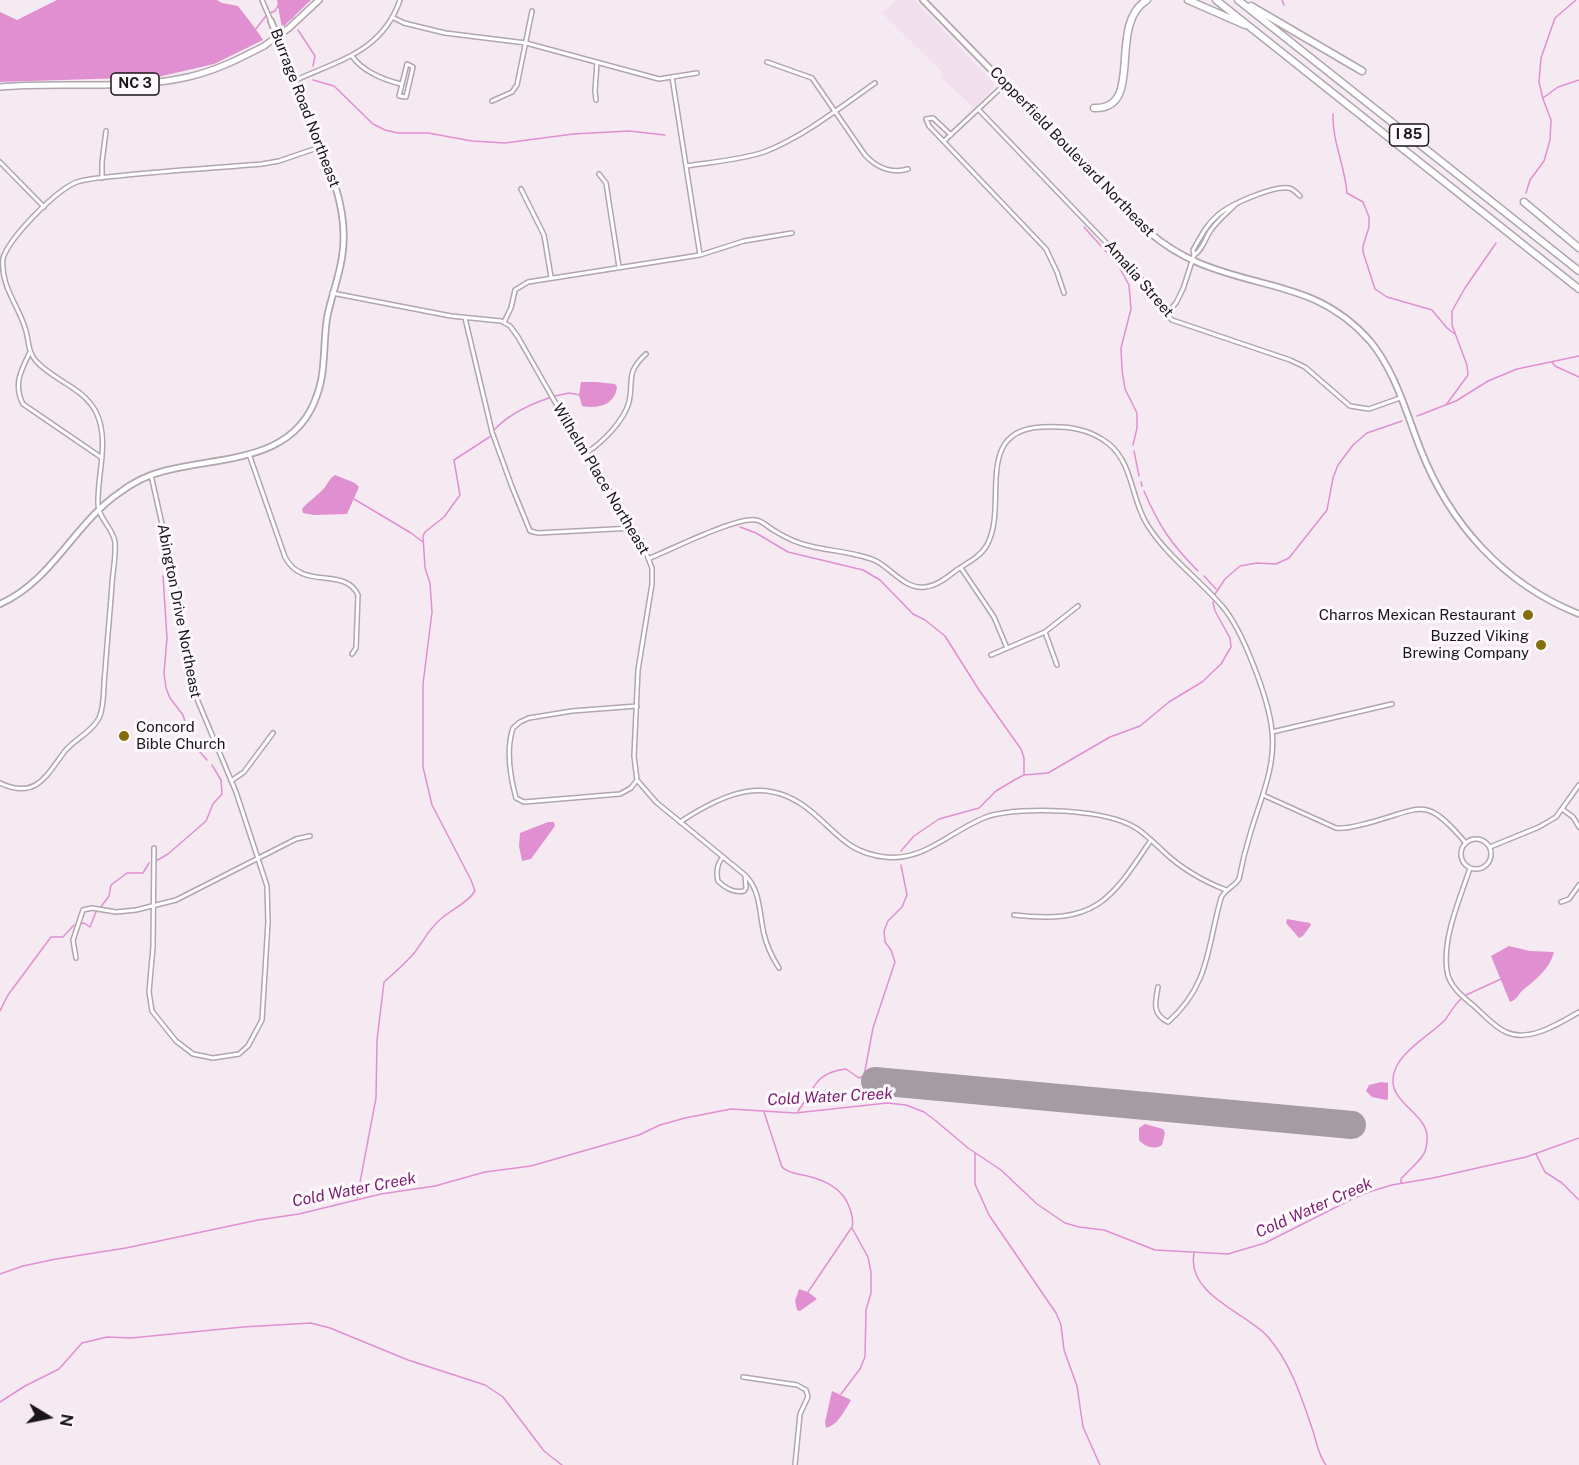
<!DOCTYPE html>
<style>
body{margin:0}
#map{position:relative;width:1579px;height:1465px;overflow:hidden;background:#f5eaf2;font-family:"Public Sans",sans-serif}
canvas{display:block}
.north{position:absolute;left:18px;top:1387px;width:60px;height:60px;-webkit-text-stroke:4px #fef9fd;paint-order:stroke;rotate:100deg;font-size:16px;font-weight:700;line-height:24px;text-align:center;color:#191518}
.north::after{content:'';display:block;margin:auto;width:21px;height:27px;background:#191518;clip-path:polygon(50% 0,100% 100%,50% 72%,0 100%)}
</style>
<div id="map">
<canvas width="1579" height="1465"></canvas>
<div class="north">N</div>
</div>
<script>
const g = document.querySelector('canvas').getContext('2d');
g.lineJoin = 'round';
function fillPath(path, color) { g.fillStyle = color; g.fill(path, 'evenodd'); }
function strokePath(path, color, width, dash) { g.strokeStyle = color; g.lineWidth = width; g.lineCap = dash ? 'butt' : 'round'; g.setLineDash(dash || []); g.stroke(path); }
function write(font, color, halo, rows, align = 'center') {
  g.font = font + ' "Public Sans",sans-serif'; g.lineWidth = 6; g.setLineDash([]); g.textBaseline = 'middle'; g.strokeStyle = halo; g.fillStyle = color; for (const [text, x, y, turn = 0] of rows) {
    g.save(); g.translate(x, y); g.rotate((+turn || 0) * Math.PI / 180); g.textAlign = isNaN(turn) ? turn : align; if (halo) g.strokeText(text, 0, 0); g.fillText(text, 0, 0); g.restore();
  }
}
fillPath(new Path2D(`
 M896,0h18l80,83v4l-20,21 -32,-30 -1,-7 -59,-58z`), '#f2dfed');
fillPath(new Path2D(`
 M57,0h160l5,3 16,3c9,12 17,21 25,34l-49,24 -56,13 -158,5v-70l17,8z
 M277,0h34l-29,28z
 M581,382h15l19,2 2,3c-2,18 -19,22 -35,19l-3,-11z
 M335,475l20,8 4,4 -12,27 -33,1 -11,-2 -1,-4c6,-8 16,-13 23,-22 4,-5 4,-8 10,-12z
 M548,822h6l1,4 -24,33 -9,2 -3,-15 1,-13z
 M1287,919l23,4 1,2 -8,11 -4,2 -13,-15z
 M1509,946l21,5 24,1c-4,16 -17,27 -30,37 -6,5 -7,11 -14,13l-19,-46z
 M1381,1082l7,1v16l-2,1 -14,-3 -6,-6 3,-6z
 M1145,1124l18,5 2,4 -3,12c-7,5 -17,2 -23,-5v-12z
 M799,1289l9,3 9,7 -17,12 -3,-1 -2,-9z
 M832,1391l19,9c-6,10 -13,25 -25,28l-1,-6z`), '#e08fd0');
strokePath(new Path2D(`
 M1282,0l2,5
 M278,7l16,12
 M270,13l5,-2 6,-11
 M0,24l27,13 6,8 8,3 8,-1 8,-9 6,-1 46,7 20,-2 9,1 28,22 6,2 46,-22 31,-10 6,-5 11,-14
 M298,30l17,26 -2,10
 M313,80l21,6 39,38 12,6 13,3h30l44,8 33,2 68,-9 56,-3 36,4
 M1543,98l15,-11 21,-7
 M1333,114c-1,27 12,52 14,79l16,9 6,15v10l-6,19v6l12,37 12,8 45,13 15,18 8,6
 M1526,193l4,-13 14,-19 6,-21 1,-20 -8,-21 -4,-17 2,-24 14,-40 21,-18
 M1084,227l34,38 11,20 2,24 -10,39 1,22 3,19 12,24v15l-4,17
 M1552,362l3,4 24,11
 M555,396l14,-3 11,2
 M1446,405l22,-30 -1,-10 -15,-40v-14l13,-23 31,-45
 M1417,416l39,-15 32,-20 29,-12 62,-13
 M494,430c15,-16 34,-25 55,-32
 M1134,451l5,25
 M1141,482l1,4
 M1144,491c15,35 27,53 54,80
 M354,499l57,34 12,9
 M740,527l16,6 32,19 75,18 17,10 33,34 12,6 20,16 34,54 42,59 3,9v16
 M163,576l4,62 -3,35 2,15 4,10 13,17 8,27 16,18
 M1204,576l12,13
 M1215,594l10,-15 15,-13 17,-3 19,1 13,-6 38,-48 6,-32 5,-13 15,-20 14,-12 35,-12
 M901,851l13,-15 25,-17 40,-11 17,-17 20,-12 8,-4 24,-2 62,-36 30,-11 29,-24 33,-20 19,-18 10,-17 -1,-9 -15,-27 -2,-9
 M156,861l12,-7 38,-33 7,-17 9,-10 -1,-14 -9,-15
 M100,908l9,-12 2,-11 16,-12h16l6,-10
 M80,924l4,-1 6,4 6,-15
 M1466,995l35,-16
 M0,1011l8,-16 43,-58h12l11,-12
 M798,1111c17,-23 16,-38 48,-42l13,9 5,-2 9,-48 22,-66 -4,-12 -6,-8 -1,-11 4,-10 14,-14 5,-12 -6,-30
 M764,1112l18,55c5,5 9,5 16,7 22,4 45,12 52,35 2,6 4,12 2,18l-44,65
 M975,1153v31l14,31 67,98 5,12 3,25 13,36 6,41 17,38
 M1536,1154l9,18 17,11 17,17
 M1401,1183v-4c7,-8 16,-15 22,-24 3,-3 3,-8 4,-13 4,-27 -35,-37 -34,-62 0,-25 36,-44 51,-59 6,-7 9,-15 17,-22
 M357,1198l19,-100 1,-58 7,-58c10,-9 22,-19 31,-30 9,-12 15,-25 27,-34 10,-9 26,-15 33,-27l-4,-11 -39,-75 -9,-38v-83l9,-72 -2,-29 -5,-15 -2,-32 2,-4 19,-15 16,-22 -6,-35 37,-24
 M1194,1253c-8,42 53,60 74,84 23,26 34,62 45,94 4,12 5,24 13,34
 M0,1274l23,-8 33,-7 70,-11 132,-28 41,-6 82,-20 54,-8 50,-14 46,-6 108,-31 21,-10 25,-7 46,-9 64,4 92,-10 19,2 18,7 12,9 32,27 33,22 36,34 28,19 14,4 25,3 51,20 73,4 37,-11 87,-44 17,-7 23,-7 41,-7 93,-21 53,-19
 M841,1394l19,-25 5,-12 1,-47 5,-17v-21l-3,-15 -16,-29
 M0,1402l25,-16 34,-17 23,-26 25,-6 24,1 112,-11 68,-4 19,5 78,32 77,25 18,12 41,54 18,14`), '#e08fd0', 1.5);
strokePath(new Path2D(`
 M875,1081l477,44`), '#a49ca2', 28);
const minor = new Path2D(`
 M262,0l9,21
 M392,17l12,6 41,10 81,10 133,36 38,-6
 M352,56c10,15 32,24 49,28
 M767,62l45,16 53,77c11,12 26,19 43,14
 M407,64l6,3 -7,30 -7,-1z
 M672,77l28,178
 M294,81c45,-21 88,-29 106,-81
 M596,100l-1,-9 2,-29
 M492,101l20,-9 5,-7 15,-74
 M978,109l164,171 21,31 9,9 118,40 15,7 45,39 19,3 31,-11
 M951,135l-18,-17 -7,1 3,7 117,123 11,23 7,21
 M944,141l61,-57
 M0,162l44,45
 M686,166c26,-4 54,-6 78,-14 39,-15 77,-45 111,-69
 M599,174l7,9 13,84
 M102,178v-16l4,-31
 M521,189l23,46 7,42
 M1194,255l-1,-5c7,-12 13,-25 24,-34 11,-11 57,-31 72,-28 4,1 8,5 11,8
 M332,293l119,23 50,5 9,5 8,11 49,86 74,117 11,28v16l-14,86 -4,86 3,24 19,22 89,73 1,13 -2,3c-10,2 -19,-3 -26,-10 -2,-8 -1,-18 5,-24
 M1166,314l10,-11 7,-14 11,-34c9,-5 11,-17 17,-25 7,-10 16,-17 25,-26
 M465,318l27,114 20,55 18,44 8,2 95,-5
 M504,322l7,-14 4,-18 13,-8 172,-27 44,-14 48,-8
 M30,352c-9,18 -17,33 -7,52l79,54
 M586,453c16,-10 38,-32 43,-51 5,-22 -4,-29 17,-48
 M249,454l36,103c17,34 60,9 73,38l-2,53 -4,6
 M151,475l26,116 15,96 44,105 31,94 1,36 -6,98 -14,26 -9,8 -26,4 -20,-4 -17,-13 -24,-30 -3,-19 4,-45 1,-99
 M650,558c20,-8 88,-42 106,-38 7,1 13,8 19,11 11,7 22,12 35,15 19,5 52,7 68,16 15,9 29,28 47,25 12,-1 24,-11 33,-18 11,-7 23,-13 29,-24 22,-40 -15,-115 55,-118 25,-1 47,1 67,17 25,21 22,57 39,82 20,31 51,53 74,80 21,24 47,94 50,125 4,35 -11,67 -21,100 -5,16 -9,32 -12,48 -5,8 -14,10 -18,19 -14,49 -11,87 -53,124 -16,-8 -13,-19 -10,-35
 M961,568l33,49 13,31
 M1045,632l12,33
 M991,655l54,-23 33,-26
 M637,706l-65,5 -43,7 -9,4 -7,6c-7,21 -3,48 3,70l8,4 96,-8 11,-6 6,-8
 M1272,732l120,-28
 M231,781l13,-9 29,-39
 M0,783c36,17 46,-7 65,-32 10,-12 27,-19 34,-33 6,-12 4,-32 6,-46 2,-29 5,-59 7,-88 1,-14 4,-28 3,-42 -2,-14 -17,-24 -17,-38 -1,-29 12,-64 -2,-92 -13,-25 -42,-31 -60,-51 -8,-9 -7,-19 -10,-30 -7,-26 -26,-44 -23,-73 7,-21 53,-68 74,-76 15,-5 34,-5 50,-7 45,-5 90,-7 135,-11l17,-3 41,-14
 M1263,795l73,33c12,1 20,-2 32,-5 54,-14 56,-29 97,19
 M1562,809l11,8 6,10
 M680,822c44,-29 87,-49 133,-9 25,21 36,40 72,44 41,5 68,-29 104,-41 34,-10 117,-7 147,12 11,7 19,16 28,24 18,17 39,29 62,38
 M1461 854a15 15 0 1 1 30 0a15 15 0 1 1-30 0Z
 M1490,847l49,-20 17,-10 23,-32
 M1470,868c-10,31 -28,70 -23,103 2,15 16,26 27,35 10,9 20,21 32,26 23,11 54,-9 73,-20
 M746,876c15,16 13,37 18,58 3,13 8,23 15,34
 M1561,902l8,-3 10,-14
 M1014,915c81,9 95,-12 137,-75
 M76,958l-3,-18 10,-30 9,-2 24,4 20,-2 40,-10 120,-61 14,-3
 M743,1377l54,8 9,5 2,7 -8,17 -5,51`);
const tertiary = new Path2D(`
 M0,604c52,-23 74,-80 119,-111 13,-10 29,-18 45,-22 57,-15 131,-8 153,-76 9,-24 6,-51 10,-77 4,-21 12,-40 15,-61 4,-24 0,-50 -7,-72l-64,-164`);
const secondary = new Path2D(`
 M923,0l226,232c15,13 31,23 50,31 64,27 120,20 171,78 25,30 36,71 50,107 29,75 83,136 159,166`);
const primary = new Path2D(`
 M289,28l30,-28
 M0,87c62,-6 127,4 188,-10 27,-6 51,-18 76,-31`);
const motorway = new Path2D(`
 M1188,0l57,25
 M1216,0l363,289
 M1238,0l341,271
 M1251,6l111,65
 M1094,108c52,2 12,-83 53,-108
 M1524,202l55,46`);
strokePath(minor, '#b1a6ae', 6);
strokePath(tertiary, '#b1a6ae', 8);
strokePath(secondary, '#b1a6ae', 8);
strokePath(primary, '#b1a6ae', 8);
strokePath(motorway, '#b1a6ae', 9);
strokePath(minor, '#fff', 3);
strokePath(tertiary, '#fff', 4.5);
strokePath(secondary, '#fff', 4.5);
strokePath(primary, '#fff', 5);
strokePath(motorway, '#fff', 6);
const primaryBridge = new Path2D(`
 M264,46l25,-18`);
strokePath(primaryBridge, '#b1a6ae', 8, []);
strokePath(primaryBridge, '#fff', 5);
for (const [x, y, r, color] of [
 [1528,615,6,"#846d0b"],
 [1541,645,6,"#846d0b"],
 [124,736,6,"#846d0b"]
]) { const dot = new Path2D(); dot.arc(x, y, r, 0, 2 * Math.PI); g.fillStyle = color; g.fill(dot); strokePath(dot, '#fef9fd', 2); }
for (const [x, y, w] of [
 [135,84,48],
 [1409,135,39]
]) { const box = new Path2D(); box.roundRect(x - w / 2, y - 11, w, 22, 4.5); g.fillStyle = '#fef9fd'; g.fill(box); strokePath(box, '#191518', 1.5); }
write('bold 14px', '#191518', null, [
 ["NC 3",135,84],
 ["I 85",1409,135]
]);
write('15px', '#191518', '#fef9fd', [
 ["Burrage Road Northeast",305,108,69],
 ["Copperfield Boulevard Northeast",1072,152,46],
 ["Amalia Street",1139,279,49],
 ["Wilhelm Place Northeast",601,479,59],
 ["Abington Drive Northeast",179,611,79]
]);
write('15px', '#191518', '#fef9fd', [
 ["Charros Mexican Restaurant",1516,615],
 ["Buzzed Viking",1529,636],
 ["Brewing Company",1529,653],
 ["Concord",136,727,"left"],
 ["Bible Church",136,744,"left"]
], 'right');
write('italic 16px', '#7b1c6e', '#fef9fd', [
 ["Cold Water Creek",830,1097,-3],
 ["Cold Water Creek",354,1190,-11],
 ["Cold Water Creek",1314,1208,-24]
]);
</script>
